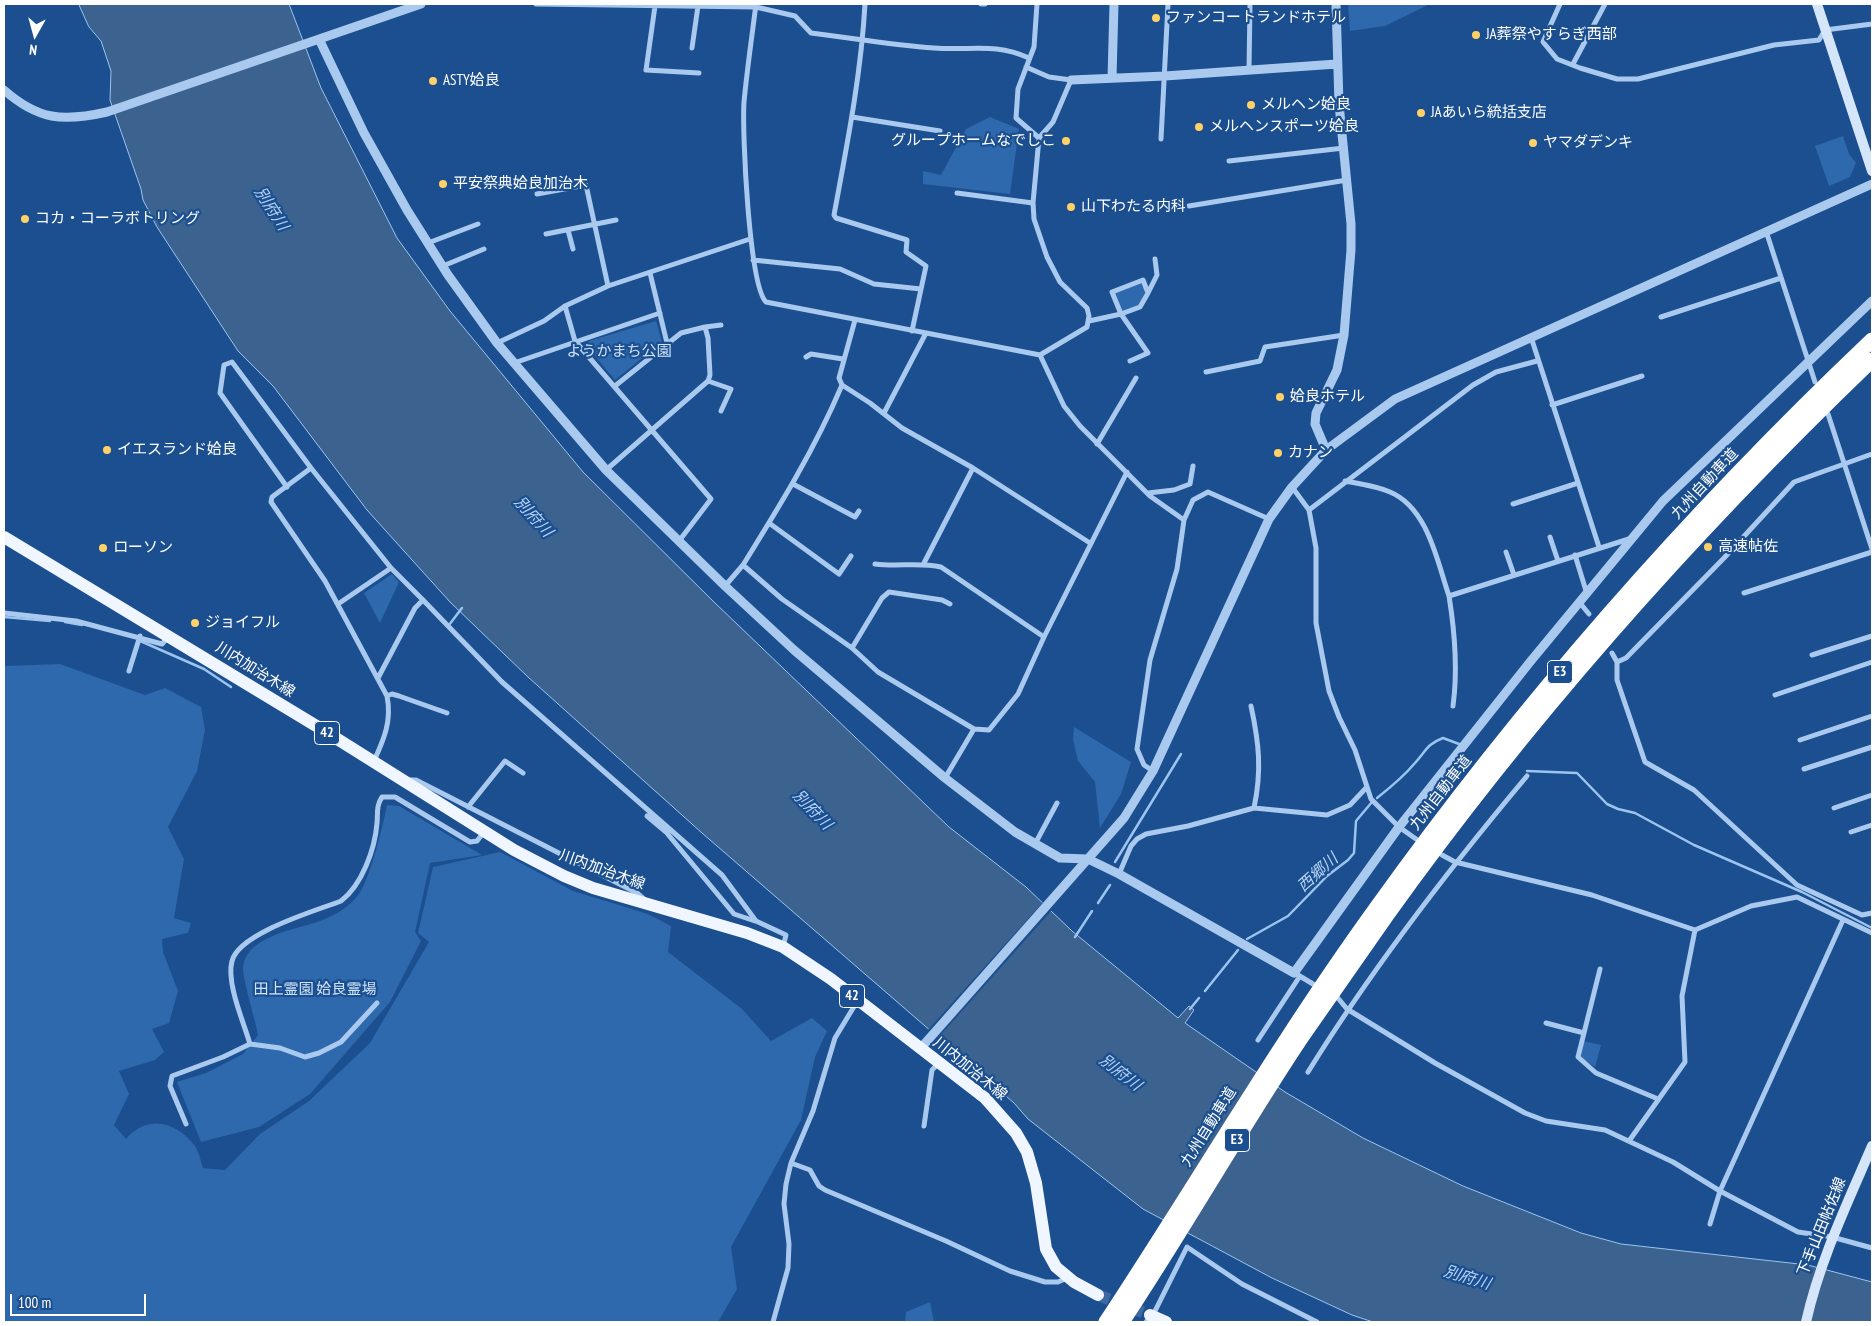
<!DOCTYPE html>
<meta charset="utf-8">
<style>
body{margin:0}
#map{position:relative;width:1876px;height:1326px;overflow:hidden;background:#1b4f8f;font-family:"PT Sans Narrow",sans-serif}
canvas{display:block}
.frame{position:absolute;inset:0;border:5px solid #fff;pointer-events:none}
.north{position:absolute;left:10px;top:10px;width:50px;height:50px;-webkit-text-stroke:4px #1b4f8f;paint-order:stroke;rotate:187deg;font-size:14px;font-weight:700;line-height:20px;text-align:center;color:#fff}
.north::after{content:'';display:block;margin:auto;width:18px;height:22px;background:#fff;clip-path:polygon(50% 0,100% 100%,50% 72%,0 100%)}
.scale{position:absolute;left:10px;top:1294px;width:136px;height:22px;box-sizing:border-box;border:2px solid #fff;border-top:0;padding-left:6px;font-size:15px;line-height:18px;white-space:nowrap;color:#fff;-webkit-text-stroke:4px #1b4f8f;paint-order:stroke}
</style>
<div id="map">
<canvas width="1876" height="1326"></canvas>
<div class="frame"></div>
<div class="north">N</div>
<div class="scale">100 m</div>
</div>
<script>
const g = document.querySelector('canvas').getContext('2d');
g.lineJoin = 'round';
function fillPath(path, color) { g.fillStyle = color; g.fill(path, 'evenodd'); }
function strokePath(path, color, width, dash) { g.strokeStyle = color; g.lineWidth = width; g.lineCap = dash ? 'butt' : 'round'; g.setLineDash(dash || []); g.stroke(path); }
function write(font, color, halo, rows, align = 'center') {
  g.font = font + ' "PT Sans Narrow","Noto Sans JP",sans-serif'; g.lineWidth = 4.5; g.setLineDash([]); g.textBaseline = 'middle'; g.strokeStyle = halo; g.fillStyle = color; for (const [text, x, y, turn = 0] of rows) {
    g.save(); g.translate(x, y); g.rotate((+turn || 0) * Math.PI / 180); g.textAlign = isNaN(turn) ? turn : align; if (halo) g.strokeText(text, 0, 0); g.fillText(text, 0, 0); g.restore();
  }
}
fillPath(new Path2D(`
 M1348,4h82l-45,22 -35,5z
 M990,117l29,12 -9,65 -87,-10v-13l18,4 25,-46z
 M1843,136l6,18 7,9 -6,14 -21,9 -14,-40z
 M1141,282l4,10 -7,15 -16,6 -8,-20z
 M656,321l6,21 -47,38 -26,-31v-8z
 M392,574l7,8 -19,41 -16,-30z
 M60,664l85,31 20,-7 36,19 4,23 -8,41 -29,56 16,32 -10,59 17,5 -3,10 -26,6 1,13 15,39 -9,32 -17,6 12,23 -9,8 -36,11 10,23 -15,31 12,14c21,-25 50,-18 69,7 4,6 6,16 8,22l22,2 35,-36 49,-33 61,-58 59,-101 -11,-9 15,-66 67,-15 73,39 75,23 23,12 -3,26 74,57 29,32 41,-23 15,13 -12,26 -14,63 -70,127 6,42 -19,33h-714v-656z
 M1074,727l57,35 -10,32 -21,34 -5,-46 -17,-21 -5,-22z
 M387,805l12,1 83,49 -52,8 -15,69 6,9 -31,61 -80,92 -51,33 -58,15 -24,-60 29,-9 37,-19 15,-19c-2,-13 -16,-58 -15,-68 4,-31 51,-37 74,-45 15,-5 28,-12 39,-24 13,-13 27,-73 31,-93z
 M1583,1041l18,4 -6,22 -15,-10z
 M930,1302l4,20h-29l1,-10z`), '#2e69ad');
const water = new Path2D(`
 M79,4h210l32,84 76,150 53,73 133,161 131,130 235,225 77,60 46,44 106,87 11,-12 5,4 -9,13 100,69 78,46 100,48 118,47 40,11 187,21 64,17v40h-499l-21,-7 -80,-37 -129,-69 -115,-90 -14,-16 -312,-270 -174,-156 -78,-75 -83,-92 -94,-124 -35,-35 -81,-124 -14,-27 -2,-11 -31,-89 1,-29 -10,-30 -12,-14z`);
fillPath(water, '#3c6290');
strokePath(water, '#9cc4f0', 1);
fillPath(new Path2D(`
 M1044,901l9,8 -117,131 -10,-8z`), '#1b4f8f');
strokePath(new Path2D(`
 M4,617l46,4
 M65,622l17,3
 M449,625l13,-17
 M138,640l66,29 27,18
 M1527,771l50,2 30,31 11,5 17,4 59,32 108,47 70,36
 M1377,798c14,-11 27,-22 38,-35 11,-12 12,-19 28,-25l16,6
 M1115,862l66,-108
 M1098,903l12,-18
 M1075,937l17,-26
 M1247,939l41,-23 39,-40 21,-16 6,-7 2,-32 16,-19
 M1205,991l33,-41
 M1190,1009l9,-11`), '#9cc4f0', 2.5);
strokePath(new Path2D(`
 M1098,1295l52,20`), '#3d69a0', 12, [12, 6]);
strokePath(new Path2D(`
 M536,4l220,3 39,9 16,17c41,5 82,12 123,15 36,3 60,-6 95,10
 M756,4c-4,32 -9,66 -12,98 -2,30 5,183 22,200l274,53 47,-28 2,-11 -2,-8 -27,-26 -13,-25 -13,-38 -1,-16 6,-65 14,-16 18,-42 -22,-3 -23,-10
 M865,4c-4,71 -18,141 -31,211l2,3 71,22 -1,12 20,14 -14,65
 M981,4h4
 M1037,4l-3,43 -16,42 -2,29 23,20
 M1560,4l-17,38 14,17 23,9 37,11h21l136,-34 45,-5 6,-10 47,-6
 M655,6l-9,64 53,3
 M692,48l6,-42
 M1573,64l32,-60
 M1249,70l1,-66
 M852,117l88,14
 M1161,139l7,-135
 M1229,161l115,-13
 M957,193l76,10
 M537,194l49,-9 22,101
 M1189,206l158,-26
 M568,230l5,19
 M1766,231l49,151
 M546,234l70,-14
 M428,243l50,-19
 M753,260l87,9 34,15 47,5
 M443,266l41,-17
 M650,273l17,70
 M1148,293l9,-18 -2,-16
 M565,306l10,35 136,158 -32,42
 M1661,317l120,-39
 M855,320l-16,58 3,7 28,18 32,25 71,40 117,75
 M1089,321l32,-7 19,-7 8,-14 -5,-13 -31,12 9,22 27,39 -18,8
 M705,327l16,-2
 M1531,337l68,210
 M497,343l47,-22 21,-15 43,-20 142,-47
 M1040,355l24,51 16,20 70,70 34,24
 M806,357l5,-3 32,5
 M514,363l146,-50
 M1206,372l54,-11 5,-14 79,-12
 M708,381l23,8 -10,22
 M842,385c-27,64 -63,122 -99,180l39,34 70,49 26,24 96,57 15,1 29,-36 26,-57 83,-165
 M1552,405l90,-29
 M884,413l42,-80
 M1828,414l44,135
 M1097,444l39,-66
 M1872,454l-78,28 -70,76 -98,100 -9,4v18l28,82 49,28 103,95 65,30 10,-2
 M311,468l80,100 -53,36
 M606,470l102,-89 2,-6 -2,-37 -3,-11 -24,6 -66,53
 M1345,481c15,3 31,5 45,11 38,16 47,69 59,104l183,-58
 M793,484l62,33 4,-6
 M287,487l-67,-94 4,-28 8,-3 79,106 -39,29 -1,5 54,79 62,115c5,25 -3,43 -13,65
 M1292,487l17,23 7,38v75l13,68 10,26 16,33 16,49 28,28 17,12
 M1148,493l26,-3 16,-6 3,-18
 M1513,504l65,-21
 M1309,510l164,-125 23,-13 41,-11
 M769,523l70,51 12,-18
 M1550,537l8,24
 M1506,552l8,23
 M1575,555l12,39
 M924,563l49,-95
 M875,564c23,3 44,-2 66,3l103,70
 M725,586l18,-21
 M1744,593l128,-41
 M1449,596c6,37 9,73 4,110
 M423,600l79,82 220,193 34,46 30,14 -3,12
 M1580,603l9,11
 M4,613l72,8 86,23 7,-8
 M852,648l30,-50 7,-6 53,8 8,4
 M1612,653l5,9
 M1812,655l60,-19
 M129,671l11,-35
 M378,678l37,-70 8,-8 -32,-32
 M1775,695l97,-33
 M387,696l5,-2 7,2 48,17
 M1251,706c8,37 11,64 3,102
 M1800,740l72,-24
 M1804,769l68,-22
 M1153,771l-9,-6 -7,-16 13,-89 27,-91 7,-49 9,-20 15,-8 61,27
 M945,778l29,-49
 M408,780h8l221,113 8,7
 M468,807l37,-46 18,12
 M1834,808l38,-13
 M647,816l19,16 68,82 21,7
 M1851,832l21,-7
 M1035,844l22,-41
 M1442,855l13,7 137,33 103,35 56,-24 46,-9 75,36
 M1119,874l12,-28 6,-7 9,-5 42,-8 66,-18 73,7 23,-10 16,-17
 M1600,969l-22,88 18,16 62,26
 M1298,975l15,9
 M1337,997l10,12 88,54 90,50 21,8 59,9 68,32 47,29 78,41 34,5 40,11
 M377,1003l-36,39 -22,11 -14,4 -25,-9 -30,-4c-6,-21 -24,-61 -18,-83 7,-28 83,-50 109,-60 21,-16 34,-52 36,-78 1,-10 -1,-17 5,-26h13l75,45 7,-1 7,-9
 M1546,1023l38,10
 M1258,1040l42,-64
 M1308,1072c65,-105 140,-202 219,-296
 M186,1124l-16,-38 2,-10 51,-19 27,-13
 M924,1126l8,-56 7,-7
 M1629,1141l56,-79 -3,-66 13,-66
 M791,1163l19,7 9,16 6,4 121,51 64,30 35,11h13l9,-4
 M1710,1224l10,-33 123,-271
 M773,1322l15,-54 1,-24 -5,-40 2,-20 5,-21 22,-52 22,-73 23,-38
 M1146,1322l9,-11 32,-64 55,37 75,38`), '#a9c9ee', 5);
strokePath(new Path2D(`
 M319,39l45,94 43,77 41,65 49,68 109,127 119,116 69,64 151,128 70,54 45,26 28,1 31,15 175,99 105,-146 131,-165 133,-161 209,-200
 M1112,78l2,-74
 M1071,80l94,-4 172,-12
 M4,90c34,30 59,32 103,22l314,-108
 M1326,450l-11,-26 1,-11 21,-43 7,-35 7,-85v-26l-12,-120 -3,-100
 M920,1049l204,-231 29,-47 116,-252 23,-32 34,-37 69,-51 477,-215`), '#a9c9ee', 9);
strokePath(new Path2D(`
 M1817,4l55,167
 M1806,1322c14,-62 41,-118 66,-176`), '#d6e6fa', 10);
strokePath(new Path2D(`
 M4,537l319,193 191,120 50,26 29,12 154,45 36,14 48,32 154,119 31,35 11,19 9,31 10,66 10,18 18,15 24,13
 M1150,1315l16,7`), '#f0f6ff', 12);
strokePath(new Path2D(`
 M1106,1322c91,-138 174,-281 271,-415 146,-204 313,-394 495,-567
 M1122,1322c61,-92 116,-189 177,-281 29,-42 59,-84 88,-126 143,-200 308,-385 485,-555`), '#fff', 15);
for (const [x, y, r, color] of [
 [1156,18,5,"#ffd166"],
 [1476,35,5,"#ffd166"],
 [433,81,5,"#ffd166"],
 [1251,105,5,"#ffd166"],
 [1421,113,5,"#ffd166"],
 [1199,127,5,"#ffd166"],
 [1066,141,5,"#ffd166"],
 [1533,143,5,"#ffd166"],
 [443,184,5,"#ffd166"],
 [1071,207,5,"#ffd166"],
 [25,219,5,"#ffd166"],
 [1280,397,5,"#ffd166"],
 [107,450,5,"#ffd166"],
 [1278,453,5,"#ffd166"],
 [1708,547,5,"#ffd166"],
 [103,548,5,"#ffd166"],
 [195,623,5,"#ffd166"]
]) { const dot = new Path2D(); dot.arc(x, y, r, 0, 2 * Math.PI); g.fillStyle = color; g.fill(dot); strokePath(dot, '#1b4f8f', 2); }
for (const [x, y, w] of [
 [1560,672,25],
 [327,733,25],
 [852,996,25],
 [1237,1140,25]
]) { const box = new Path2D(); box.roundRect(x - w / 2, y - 11.5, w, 23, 4); g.fillStyle = '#1b4f8f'; g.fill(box); strokePath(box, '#fff', 1); }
write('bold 14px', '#fff', null, [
 ["E3",1560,672],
 ["42",327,733],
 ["42",852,996],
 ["E3",1237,1140]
]);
write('15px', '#fff', '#1b4f8f', [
 ["ファンコートランドホテル",1166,18],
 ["JA葬祭やすらぎ西部",1486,35],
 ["ASTY姶良",443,81],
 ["メルヘン姶良",1261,105],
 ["JAあいら統括支店",1431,113],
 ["メルヘンスポーツ姶良",1209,127],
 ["グループホームなでしこ",1056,141,"right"],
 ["ヤマダデンキ",1543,143],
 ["平安祭典姶良加治木",453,184],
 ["山下わたる内科",1081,207],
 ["コカ・コーラボトリング",35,219],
 ["姶良ホテル",1290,397],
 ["イエスランド姶良",117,450],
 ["カナン",1288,453],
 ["高速帖佐",1718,547],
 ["ローソン",113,548],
 ["ジョイフル",205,623]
], 'left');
write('15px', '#cfe3fa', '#1b4f8f', [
 ["ようかまち公園",619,352],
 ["田上霊園 姶良霊場",315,990]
]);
write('15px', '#fff', '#1b4f8f', [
 ["九州自動車道",1705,484,-47],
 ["川内加治木線",255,670,32],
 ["九州自動車道",1441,793,-52],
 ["川内加治木線",602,870,20],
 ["川内加治木線",970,1069,39],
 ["九州自動車道",1209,1127,-58],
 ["下手山田帖佐線",1822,1227,-68]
]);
write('italic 16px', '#b5d3f5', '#1b4f8f', [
 ["別府川",271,209,57],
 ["別府川",533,517,48],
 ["別府川",812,810,46],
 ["西郷川",1318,873,-42],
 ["別府川",1120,1073,38],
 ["別府川",1467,1278,17]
]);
</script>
